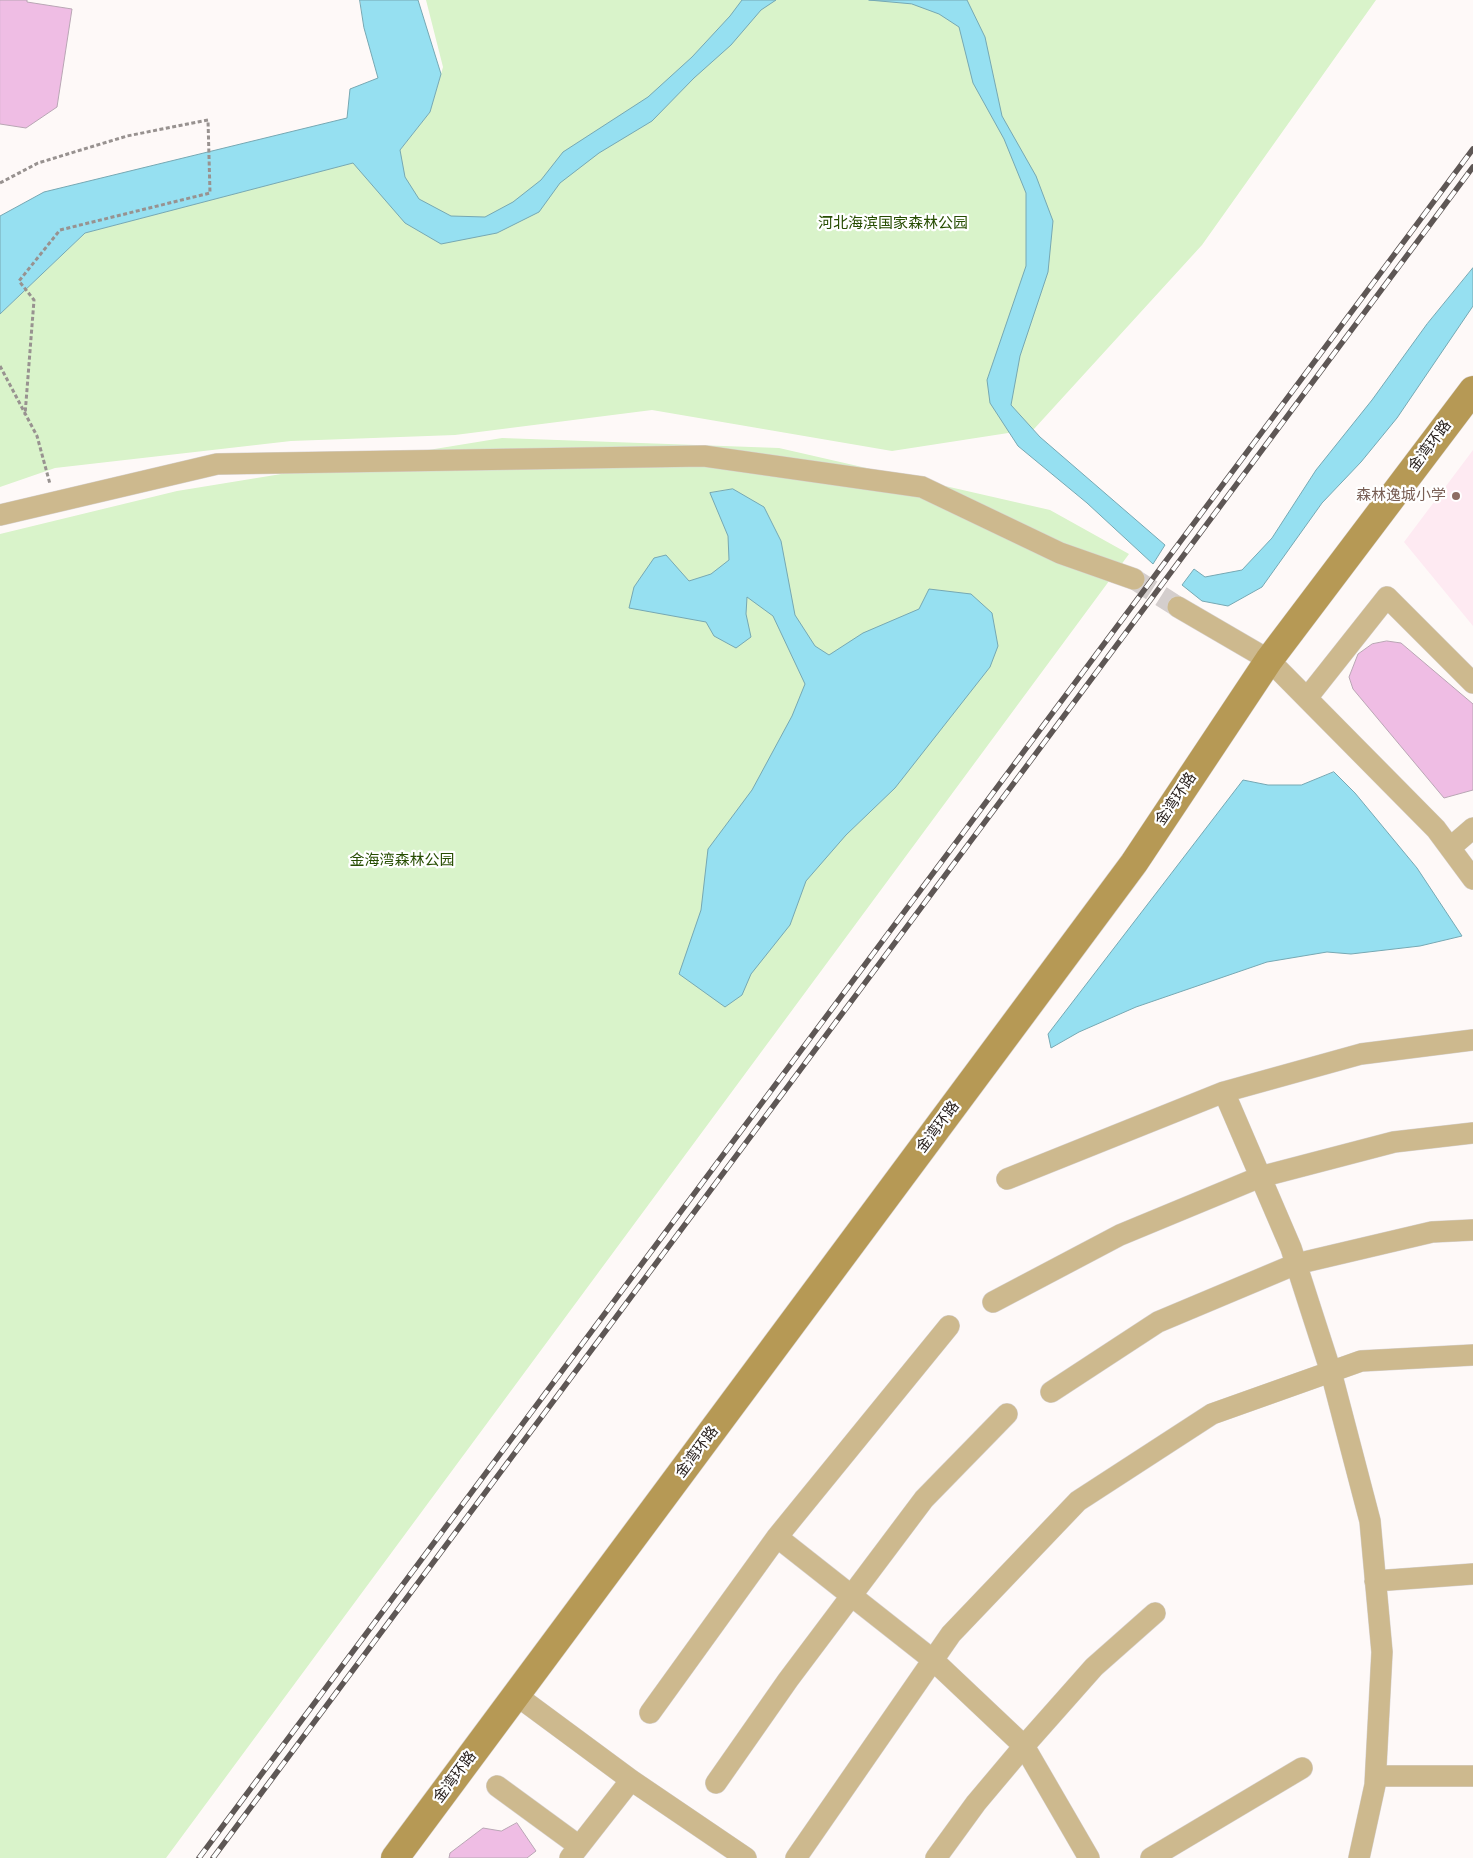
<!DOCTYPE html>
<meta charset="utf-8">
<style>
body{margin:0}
canvas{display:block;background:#fef9f8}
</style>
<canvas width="1473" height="1858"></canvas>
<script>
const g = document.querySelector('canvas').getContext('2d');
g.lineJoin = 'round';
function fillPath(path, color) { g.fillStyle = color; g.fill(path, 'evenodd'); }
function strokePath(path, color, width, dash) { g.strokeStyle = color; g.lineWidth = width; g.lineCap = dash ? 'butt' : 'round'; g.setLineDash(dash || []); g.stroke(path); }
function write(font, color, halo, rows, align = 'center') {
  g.font = font + ' Figtree,"Noto Sans SC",sans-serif'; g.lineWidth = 4.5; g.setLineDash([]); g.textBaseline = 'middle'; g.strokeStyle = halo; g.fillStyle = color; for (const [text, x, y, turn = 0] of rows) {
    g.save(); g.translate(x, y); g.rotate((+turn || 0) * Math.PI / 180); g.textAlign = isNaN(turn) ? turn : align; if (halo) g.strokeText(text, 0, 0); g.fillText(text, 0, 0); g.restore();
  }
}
fillPath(new Path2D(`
 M1473,450v176l-69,-84z`), '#feeaf2');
fillPath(new Path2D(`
 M426,0h950l-174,245 -168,184 -142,22 -240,-41 -197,25 -164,6 -236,27 -55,19v-173l85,-81 315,-83 30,-38 13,-45z
 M502,438l277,10 271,62 79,44 -963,1304h-166v-1324l177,-43z`), '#d9f3ca');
const water = new Path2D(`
 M360,0h58l23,74 -11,38 -30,38 5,27 14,22 32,17 34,1 28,-15 28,-22 22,-28 85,-55 44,-40 38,-41 12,-16h34l-15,10 -30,35 -37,33 -42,43 -53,32 -39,30 -21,29 -42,21 -56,11 -36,-21 -52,-60 -268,70 -85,81v-98l44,-24 303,-74 3,-29 28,-11 -14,-50z
 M869,0h98l18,37 17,79 34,60 17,45 -5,51 -28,84 -9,49 29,32 125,108 -12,19 -66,-61 -69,-57 -28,-43 -3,-23 39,-114v-73l-22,-54 -31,-56 -14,-56 -20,-13 -27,-10z
 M1473,268v38l-76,112 -36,44 -39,41 -60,84 -34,19 -26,-5 -20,-16 12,-16 11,8 37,-7 30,-32 44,-68 56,-70 55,-76z
 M733,489l31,18 17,34 14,74 20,31 14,9 34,-22 56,-24 10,-20 42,5 21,19 6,33 -8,21 -95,121 -49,47 -40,46 -16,44 -39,49 -9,21 -17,12 -46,-33 22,-64 7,-61 44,-59 40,-74 13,-32 -32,-68 -26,-19 -1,17 5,23 -15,11 -22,-12 -8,-14 -77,-14 5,-21 20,-29 12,-3 23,26 22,-7 18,-14 -1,-24 -18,-43z
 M1334,772l21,21 62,75 45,68 -42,10 -69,8 -24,-2 -60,10 -131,45 -57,25 -28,16 -3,-14 195,-254 25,5h33z`);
fillPath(water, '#96e0f1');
strokePath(water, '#76a8b3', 1);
const building = new Path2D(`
 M0,0h27v2l45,7 -15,98 -31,21 -26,-4z
 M1387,641l14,2 72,61v86l-29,8 -91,-109 -4,-12 9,-23 14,-10z
 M517,1823l19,28 -9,7h-78l1,-5 33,-25 18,3z`);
fillPath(building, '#efbde4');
strokePath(building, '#b9a6b4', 1);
strokePath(new Path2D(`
 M1134,579l44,28`), '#d4cecd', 21, [21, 11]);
const minor = new Path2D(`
 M0,515l217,-51 487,-8 218,31 138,66 74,26
 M1178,607l91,53 167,169 37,50
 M1307,698l80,-101 86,86
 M1450,848l23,-20
 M1224,1092l67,156 40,124 39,149 12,131 -7,133 -16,73
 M1007,1179l217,-87 137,-38 112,-14
 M993,1302l127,-67 140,-58 134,-35 79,-9
 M1051,1392l107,-70 138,-58 136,-32 41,-2
 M777,1537l156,123 91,86 65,112
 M1375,1581l98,-7
 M516,1695l115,85 115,78
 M650,1713l127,-176 172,-211
 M1376,1776h97
 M716,1783l72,-103 136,-181 83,-85
 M497,1786l82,60
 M570,1858l61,-78
 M796,1858l155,-224 127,-133 134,-87 149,-53 112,-6
 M936,1858l40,-55 48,-57 70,-79 61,-54
 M1151,1858l151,-90`);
const secondary = new Path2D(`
 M395,1858l739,-995 135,-203 204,-270`);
strokePath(minor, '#d8d3d1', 22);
strokePath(secondary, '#d8d3d1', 29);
strokePath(new Path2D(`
 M0,183l38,-20 89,-27 81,-16 2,73 -150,37 -41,51 15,19 -9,115
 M0,366l37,70 13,48`), '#989290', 3, [4, 2.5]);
strokePath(minor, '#cdb98e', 21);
strokePath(secondary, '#b69955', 28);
const rail = new Path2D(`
 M199,1858l1274,-1709
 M213,1858l1260,-1691`);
strokePath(rail, '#5e5755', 5.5);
strokePath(rail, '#fff', 4, [11]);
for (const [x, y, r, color] of [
 [1456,496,5,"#8d6e63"]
]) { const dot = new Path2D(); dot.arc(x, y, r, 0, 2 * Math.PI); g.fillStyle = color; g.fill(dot); strokePath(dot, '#fff', 2); }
write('15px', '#274d02', '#fff', [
 ["河北海滨国家森林公园",893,224],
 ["金海湾森林公园",402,861]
]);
write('15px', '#2c2421', '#fff', [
 ["金湾环路",1430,446,-53],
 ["金湾环路",1176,799,-56],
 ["金湾环路",938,1127,-53],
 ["金湾环路",697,1452,-53],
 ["金湾环路",455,1777,-53]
]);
write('15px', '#785e54', '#fff', [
 ["森林逸城小学",1446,496]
], 'right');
</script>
